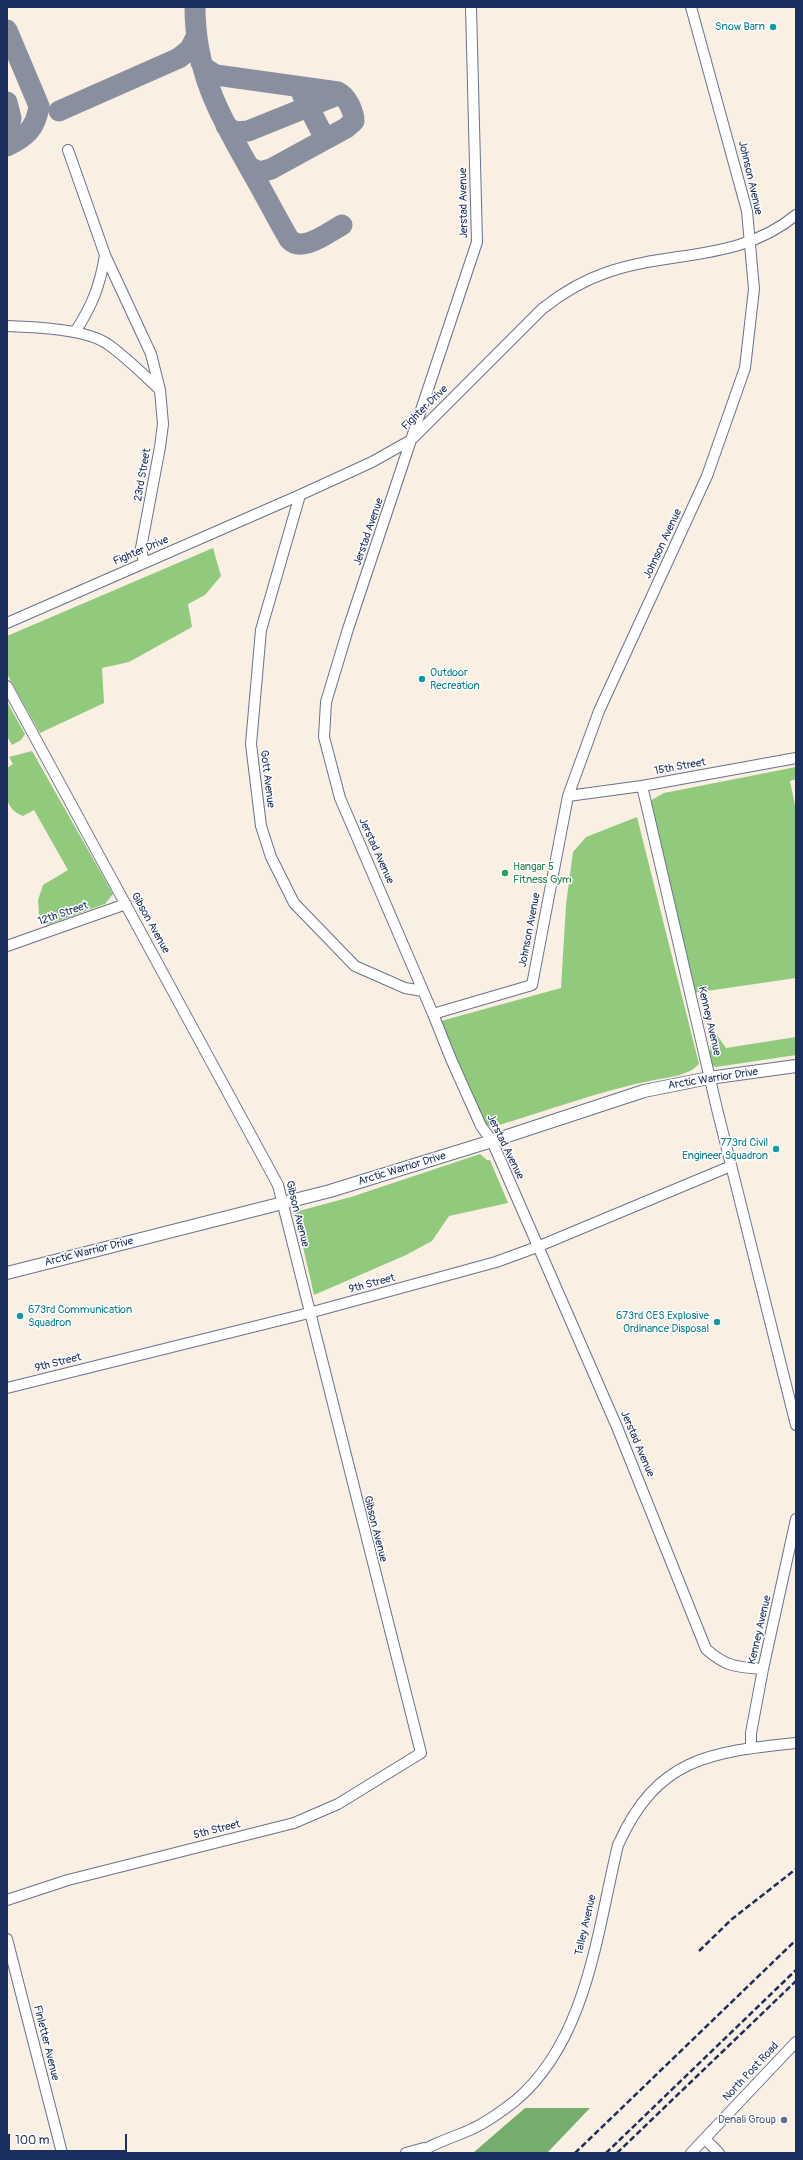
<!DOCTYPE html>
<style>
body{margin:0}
#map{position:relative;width:803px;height:2160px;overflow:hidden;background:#f9efe2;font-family:Pangolin,sans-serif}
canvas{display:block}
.frame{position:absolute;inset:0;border:8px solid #1b2f5e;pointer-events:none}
.scale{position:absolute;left:8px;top:2134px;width:119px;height:18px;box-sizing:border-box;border:2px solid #1b2f5e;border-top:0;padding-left:5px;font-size:12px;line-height:14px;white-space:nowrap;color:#1b2f5e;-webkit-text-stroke:3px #fff;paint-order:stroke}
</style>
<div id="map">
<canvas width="803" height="2160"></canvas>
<div class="frame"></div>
<div class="scale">100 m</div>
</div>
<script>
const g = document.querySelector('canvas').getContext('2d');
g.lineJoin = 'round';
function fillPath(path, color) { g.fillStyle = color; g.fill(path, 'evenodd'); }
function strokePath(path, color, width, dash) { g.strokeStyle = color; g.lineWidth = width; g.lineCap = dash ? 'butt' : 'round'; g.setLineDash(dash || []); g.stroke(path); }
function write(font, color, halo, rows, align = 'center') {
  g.font = font + ' Pangolin,sans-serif'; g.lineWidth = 3; g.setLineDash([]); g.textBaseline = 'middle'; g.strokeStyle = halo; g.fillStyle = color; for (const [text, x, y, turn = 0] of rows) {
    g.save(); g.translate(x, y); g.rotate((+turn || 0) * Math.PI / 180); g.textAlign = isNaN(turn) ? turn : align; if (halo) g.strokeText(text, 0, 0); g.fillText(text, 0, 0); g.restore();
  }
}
fillPath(new Path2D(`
 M213,548l8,28 -16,19 -17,9 4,23 -63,35 -27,6 2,35 -64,30 -33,-59v-38z
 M7,702l18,32 -4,6 -9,5 -5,-9z
 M32,751l81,143 -8,10 -58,21 -8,-11 -1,-14 5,-15 25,-15 -34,-60 -11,6c-22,-9 -16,-27 -16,-48l6,-4 -4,-7z
 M796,767v12l-6,2 6,29v168l-103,15 -45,-191 16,-9z
 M637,817l62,247c-11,12 -30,13 -45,16 -55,11 -108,31 -161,47l-7,-2 -45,-104 120,-33 5,-83 7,-53 13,-15z
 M712,1028l14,20 70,-11v18l-80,12 -7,-3z
 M480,1154l7,6h3l18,43 -59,13 -17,25 -26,14 -92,40 -19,-83 56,-15z`), '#91c97d');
fillPath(new Path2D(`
 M525,2108h65l-43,45h-74z`), '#74ad6c');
strokePath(new Path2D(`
 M195,7c0,63 23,106 54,160 14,24 26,48 40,72 13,15 40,-7 53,-14
 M7,30l32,76c-3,22 -13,31 -32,40
 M201,63l5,6 10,6 122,17c9,4 16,20 16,29l-8,7 -75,41 -11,3 -11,-5
 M302,94l20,39 3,2h8
 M7,102l4,16 -4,20
 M59,111l120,-53 11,-9 6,-12
 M226,126l9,6 13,-1 92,-37`), '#8a8fa0', 21);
const minor = new Path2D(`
 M471,7l6,235 -129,387 -22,73 -2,35 16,61 93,216 18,45 30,67 11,15 125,286 89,222c20,18 31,18 57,20
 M68,150l37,105 46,99 9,36 3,34 -3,23 -19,101 3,15
 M7,326c27,1 81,3 102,19 18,13 35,30 51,45
 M75,332c17,-26 25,-46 30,-77
 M300,495l-39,135 -10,114 10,82 10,31 23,46 61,63 50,22 18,3
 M7,623l293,-128 72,-33 39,-22 131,-131c20,-16 42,-29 66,-37 63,-22 131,-10 188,-57
 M7,686l271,499 143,568 -83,51 -44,19 -226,57 -61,20
 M642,786l75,323 79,316
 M568,796l74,-10 154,-28
 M7,946l119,-42
 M433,1014l99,-29 36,-189 31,-85 108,-235 38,-108 9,-79 -7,-78 -56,-204
 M7,1388l302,-75 187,-51 41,-15 194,-81
 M751,1747v-14l12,-64 33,-150
 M7,1939l55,214
 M705,2139l14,14
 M406,2153l18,-5
 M421,2153c6,-8 39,-18 51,-24 15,-7 29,-17 43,-28 72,-60 82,-169 103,-256 39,-87 91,-93 178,-102
 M691,2153l105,-111`);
const major = new Path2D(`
 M7,1273l323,-82 162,-50 152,-50 65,-13 87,-12`);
strokePath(minor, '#69728c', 12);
strokePath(major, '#69728c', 14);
strokePath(minor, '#fff', 10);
strokePath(major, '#fff', 12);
strokePath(new Path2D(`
 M699,1951l33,-32 64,-50
 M575,2153l221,-213
 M606,2153l190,-183
 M617,2153l179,-172`), '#1b2f5e', 2.5, [6, 3]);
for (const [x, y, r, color] of [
 [773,27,4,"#0f9aa8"],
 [422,679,4,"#0f9aa8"],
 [505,873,4,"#2e9e5b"],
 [776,1149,4,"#0f9aa8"],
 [20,1316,4,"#0f9aa8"],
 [717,1322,4,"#0f9aa8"],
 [784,2120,4,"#5c6f8a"]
]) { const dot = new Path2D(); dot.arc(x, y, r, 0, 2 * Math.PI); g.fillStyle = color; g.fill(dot); strokePath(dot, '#fff', 1.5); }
write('11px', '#0d838f', '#fff', [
 ["Snow Barn",765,27],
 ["Outdoor",430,673,"left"],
 ["Recreation",430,686,"left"],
 ["773rd Civil",768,1143],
 ["Engineer Squadron",768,1156],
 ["673rd Communication",28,1310,"left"],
 ["Squadron",28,1323,"left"],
 ["673rd CES Explosive",709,1316],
 ["Ordinance Disposal",709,1329]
], 'right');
write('11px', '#1b2f5e', '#fff', [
 ["Johnson Avenue",750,178,77],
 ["Jerstad Avenue",464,203,-91],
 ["Fighter Drive",425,408,-44],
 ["23rd Street",143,475,-80],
 ["Jerstad Avenue",369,532,-71],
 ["Johnson Avenue",663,544,-65],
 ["Fighter Drive",141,551,-23],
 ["15th Street",680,767,-10],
 ["Gott Avenue",267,779,83],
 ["Jerstad Avenue",376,851,66],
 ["12th Street",63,914,-19],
 ["Gibson Avenue",150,923,61],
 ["Johnson Avenue",530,930,-79],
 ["Kenney Avenue",709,1021,77],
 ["Arctic Warrior Drive",713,1079,-9],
 ["Jerstad Avenue",505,1147,64],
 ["Arctic Warrior Drive",402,1169,-17],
 ["Gibson Avenue",297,1214,76],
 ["Arctic Warrior Drive",89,1252,-14],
 ["9th Street",372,1284,-15],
 ["9th Street",58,1363,-14],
 ["Jerstad Avenue",637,1444,67],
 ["Gibson Avenue",375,1529,76],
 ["Kenney Avenue",760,1630,-77],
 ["5th Street",217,1830,-14],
 ["Talley Avenue",586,1925,-77],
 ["Finletter Avenue",46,2043,76],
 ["North Post Road",751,2072,-47]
]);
write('11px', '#27864d', '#fff', [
 ["Hangar 5",513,867],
 ["Fitness Gym",513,880]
], 'left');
write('11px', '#4e5e75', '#fff', [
 ["Denali Group",776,2120]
], 'right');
</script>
